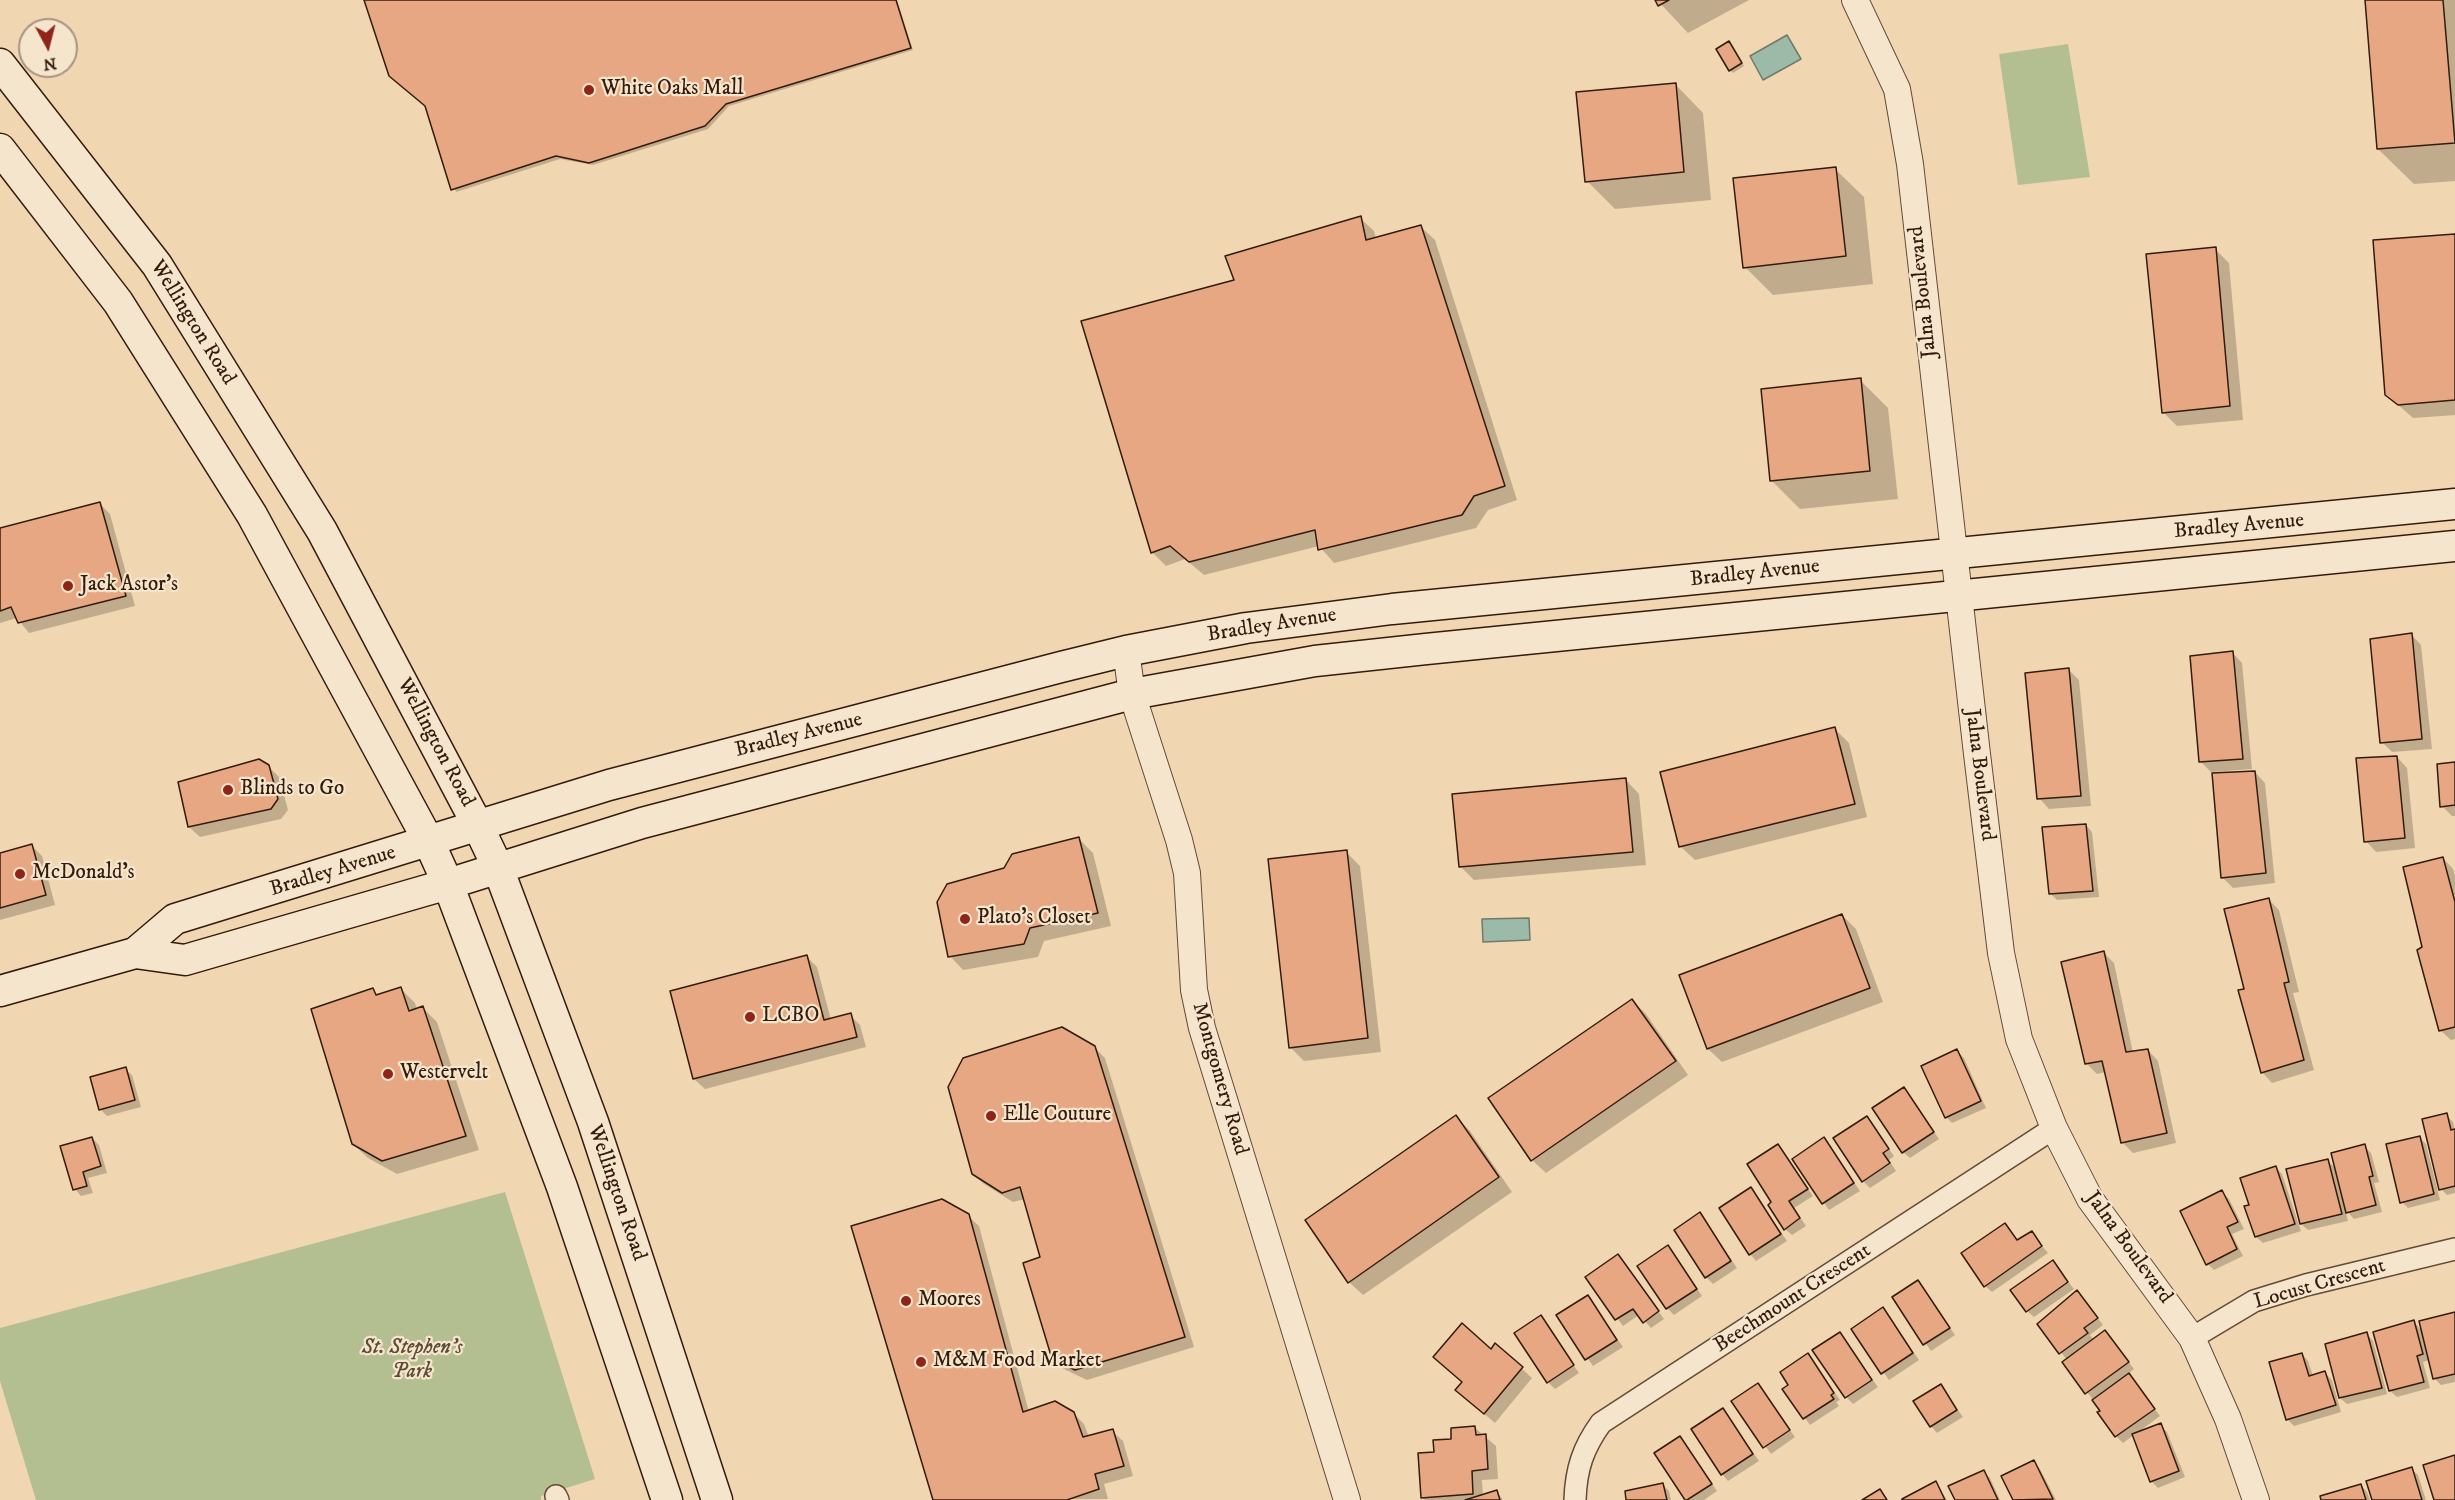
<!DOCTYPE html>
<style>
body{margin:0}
#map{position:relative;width:2455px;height:1500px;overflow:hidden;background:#f0d7b1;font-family:"IM FELL DW Pica",serif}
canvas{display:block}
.north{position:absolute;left:18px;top:18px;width:60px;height:60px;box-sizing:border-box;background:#f5e5cc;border:2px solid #a79480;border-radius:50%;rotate:173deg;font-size:16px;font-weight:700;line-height:24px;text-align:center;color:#331b0d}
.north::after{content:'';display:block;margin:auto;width:21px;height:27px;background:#8f2418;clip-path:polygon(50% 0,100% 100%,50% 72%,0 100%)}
</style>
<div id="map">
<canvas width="2455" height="1500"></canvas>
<div class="north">N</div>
</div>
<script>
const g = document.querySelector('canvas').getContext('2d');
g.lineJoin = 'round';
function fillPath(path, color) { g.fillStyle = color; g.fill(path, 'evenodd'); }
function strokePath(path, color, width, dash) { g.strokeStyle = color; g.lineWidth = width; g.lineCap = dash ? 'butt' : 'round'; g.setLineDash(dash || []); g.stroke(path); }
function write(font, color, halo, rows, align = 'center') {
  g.font = font + ' "IM FELL DW Pica",serif'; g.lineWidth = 4.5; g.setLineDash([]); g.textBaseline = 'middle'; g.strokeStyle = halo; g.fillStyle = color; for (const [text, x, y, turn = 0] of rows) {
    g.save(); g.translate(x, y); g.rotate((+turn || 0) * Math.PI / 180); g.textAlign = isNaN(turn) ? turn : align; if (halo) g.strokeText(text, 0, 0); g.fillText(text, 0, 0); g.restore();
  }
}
fillPath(new Path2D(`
 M2068,44l22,133 -72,8 -19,-131z
 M505,1192l90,287 -54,17v4h-505l-36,-119v-53z`), '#b4bf91');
const water = new Path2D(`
 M1787,35l14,24 -38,21 -13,-24z
 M1529,918l1,22 -47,2 -1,-23z`);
fillPath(water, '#9bbaa7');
strokePath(water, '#717a69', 1.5);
fillPath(new Path2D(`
 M366,0h531l16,50 -184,56 -21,23 -115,36 -33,-6 -104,33 -29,-86z
 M1657,0h92l-61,33z
 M2366,0h89v181l-41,3 -36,-35z
 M1731,46l13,20 -11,7 -3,-3z
 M1675,84l28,29 8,87 -96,9 -28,-28z
 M1835,169l29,28 9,87 -100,11 -28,-28z
 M1360,218l14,13 2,8 45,-12 14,13 82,260 -29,10 -12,18 -142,35 -15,-17 -115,29 -19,-16 -19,7 -14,-14z
 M2455,236v179l-42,3 -26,-23z
 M2215,249l14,14 14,157 -66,6 -14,-14z
 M1860,380l28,28 10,91 -98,10 -28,-28z
 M100,504l10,10 25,92 -106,27 -12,-15 -17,5v-93z
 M2411,634l10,11 11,104 -40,3 -10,-10z
 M2232,652l10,11 10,106 -41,3 -10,-10z
 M2069,670l10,10 12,126 -42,3 -10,-11z
 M1835,729l14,14 18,74 -172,43 -14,-13 -19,-74z
 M2397,757l10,11 8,80 -39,4 -10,-11z
 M2455,763v53h-3l-10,-10z
 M268,766l11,11 9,33 -7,9 -81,18 -11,-10z
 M2255,772l10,11 10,100 -42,5 -10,-10z
 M1626,780l13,14 7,71 -172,15 -14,-14z
 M2086,825l6,7 7,65 -42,3 -7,-7z
 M1079,839l14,14 18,73 -67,15 -6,16 -75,13 -13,-14 55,-87z
 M32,846l10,10 13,49 -55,15v-65z
 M1346,852l14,14 21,186 -77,9 -14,-14z
 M2443,858l10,11 2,7v163l-4,1 -11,-10 -16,-82z
 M2269,900l10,10 20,82 -6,1 21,77 -42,13 -10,-11 -16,-82z
 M1842,915l14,14 27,73 -161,60 -14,-13 -27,-73z
 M2104,953l10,10 19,90 15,-3 10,11 18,82 -43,10 -10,-10 -17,-71 -9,2 -11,-11z
 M807,957l10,10 14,53 19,-5 10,10 6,22 -161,42 -11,-10 -22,-87z
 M401,989l14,14 2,7 6,-2 14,14 42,128 -82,24 -29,-16 -15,-14 20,-154 6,6z
 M1632,1000l14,14 42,61 -142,98 -14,-13z
 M1094,1047l11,11 89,289 -107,33 -23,-11 -11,-11 -11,-100 -17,-59 -12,3 -29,-18 -11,-10z
 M1957,1051l7,7 22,50 -34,15 -6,-6z
 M125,1069l7,6 9,32 -34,9 -7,-7z
 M1904,1089l35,50 -29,19 -7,-6z
 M2446,1115l7,7 2,8v63l-8,2 -6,-6z
 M1456,1117l14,14 42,61 -149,103 -14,-13z
 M1867,1118l27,38 -5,4 7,11 -26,17 -7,-7z
 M2419,1137l7,7 14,56 -32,8 -6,-6z
 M92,1138l7,7 8,28 -19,5 5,15 -12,3 -6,-7z
 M1824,1139l36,52 -31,19 -35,-51z
 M1778,1146l35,50 -19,12 12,18 -14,9 -7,-6 -11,-27z
 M2364,1146l7,7 8,29 -5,1 8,29 -28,7 -9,-10 3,12 -40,9 -7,-6 -13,-54 40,-9 9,9z
 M2276,1168l6,6 19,57 -38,12 -7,-6 -5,-31z
 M1751,1189l36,52 -31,20 -6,-7z
 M2222,1192l7,7 15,30 -12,5 11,22 -29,14 -6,-6z
 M1700,1214l37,54 -24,16 -7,-7z
 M968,1216l11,10 50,186 45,2 10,10 5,13 23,-6 11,10 10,35 -29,8 4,15 -173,1z
 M2005,1225l13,17 13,-9 17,20 -56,39 -7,-6z
 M1668,1247l34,49 -28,19 -7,-7z
 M1618,1256l46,63 -13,9 -12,-13 -16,11 -36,-49z
 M2053,1262l21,27 -40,28 -7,-6z
 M1918,1282l37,53 -24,16 -37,-54z
 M1587,1296l36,51 -30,19 -35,-51z
 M2083,1299l20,26 -13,10 4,5 17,-1 23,30 -6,5 32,42 -23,17 23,-8 7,7 18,45 -27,11 -7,-7 -17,-46 -11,8 -7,-7 -14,-25 -38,-48 3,-3 -28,-36z
 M1883,1309l36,51 -30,20 -36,-51z
 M2455,1314v68l-14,3 -7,-7 -4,-18 -7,2 7,26 -33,9 -7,-6 24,-69 9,10z
 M1540,1317l39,56 -24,16 -7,-7z
 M1839,1334l39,53 -25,17 -7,-7z
 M2367,1334l6,7 14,53 -40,10 -7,-6z
 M1496,1345l36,33 -37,45 -27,-23 -5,-17 -28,-26 56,-6z
 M2302,1354l6,7 5,15 12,-3 7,7 9,32 -47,14 -7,-7z
 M1808,1355l32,45 -4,2 3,4 -29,19 -26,-36 7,-4z
 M1757,1385l38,52 -24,17 -38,-53z
 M1940,1386l23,31 -26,16 -6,-7z
 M1723,1410l36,51 -31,20 -6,-7z
 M1475,1428l21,18 2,33 -16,1 1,16 13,-5 7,9h-78l-3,-3 14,-43z
 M1680,1438l37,53 -13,9h-18z
 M2034,1462l6,7 16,31h-42l-11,-23z
 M2411,1469l7,6 8,25h-53z
 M1984,1472l6,6 10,22h-44z
 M1936,1483l11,17h-43z
 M1662,1484l7,7 2,9h-44z
 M2361,1485l6,7 3,8h-48z`), '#0003');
const building = new Path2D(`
 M364,0h532l15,48 -185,56 -21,22 -116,37 -33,-7 -105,34 -26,-84 -36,-30z
 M1655,0h14l-11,6z
 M2365,0h78l12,143 -78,6z
 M1729,41l13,22 -13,8 -13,-22z
 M1676,83l8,89 -99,10 -9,-90z
 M1836,167l10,89 -103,12 -10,-90z
 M1361,216l5,24 55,-15 84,261 -31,10 -12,19 -144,35 -3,-20 -126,32 -19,-16 -19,7 -70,-232 153,-41 -9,-24z
 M2455,234v166l-57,5 -13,-10 -12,-155z
 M2216,247l14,159 -68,7 -16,-159z
 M1861,378l9,93 -100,10 -9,-92z
 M100,502l26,94 -108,27 -7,-16 -11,4v-83z
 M2412,633l10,106 -42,4 -10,-104z
 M2233,651l10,108 -44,3 -9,-106z
 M2069,668l12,128 -44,3 -12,-126z
 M1835,727l20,77 -176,43 -19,-75z
 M2397,756l8,82 -41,4 -8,-84z
 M259,759l10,6 9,34 -7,10 -83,18 -10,-45z
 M2455,762v43l-15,2 -3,-43z
 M2255,771l11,102 -45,5 -9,-105z
 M1626,778l7,74 -174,15 -7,-73z
 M2086,824l7,67 -44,3 -7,-67z
 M1079,837l19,76 -68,15 -6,16 -76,13 -11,-55 10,-18 57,-16 8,-14z
 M32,844l14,51 -46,13v-55z
 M1347,850l21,188 -79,10 -21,-189z
 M2443,857l12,45v125l-16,4 -22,-81 5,-3 -19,-80z
 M2269,898l20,84 -5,1 20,77 -43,13 -23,-83 6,-1 -20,-80z
 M1842,914l28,74 -163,61 -28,-74z
 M2104,951l22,101 22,-3 19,84 -46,10 -19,-82 -17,3 -24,-102z
 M807,955l17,65 27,-7 6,24 -164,42 -23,-88z
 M401,987l8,24 14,-5 43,130 -84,25 -30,-17 -41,-135 62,-21 3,7z
 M1632,999l44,62 -145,100 -43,-63z
 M1062,1027l33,19 90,291 -110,33 -23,-11 -29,-96 17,-6 -20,-70 -18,6 -30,-19 -24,-87 15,-29z
 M1957,1049l24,52 -36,17 -24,-52z
 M126,1067l9,33 -36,10 -9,-33z
 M1904,1087l30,45 -32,21 -30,-45z
 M2447,1113l4,17 4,-1v57l-16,4 -17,-71z
 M1456,1115l43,62 -151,106 -43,-63z
 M1867,1116l22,33 -6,4 7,10 -28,19 -29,-44z
 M2420,1136l14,58 -34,9 -14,-59z
 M92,1137l9,29 -18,6 4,14 -14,4 -13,-44z
 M1824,1137l30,46 -32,21 -30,-45z
 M1778,1144l30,45 -19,12 11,17 -16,12 -16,-25 3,-3 -24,-38z
 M2365,1144l8,32 -4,1 7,28 -30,8 -15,-60z
 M2328,1159l14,55 -42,10 -14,-55z
 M2276,1166l19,58 -40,13 -11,-31 5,-1 -9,-27z
 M1751,1187l30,47 -32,21 -30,-47z
 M2222,1190l16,32 -11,5 10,22 -31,16 -26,-54z
 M942,1199l27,15 54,198 32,-11 19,11 9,25 30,-8 11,37 -29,8 4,15 -32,11h-134l-82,-274z
 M1700,1212l31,49 -26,17 -31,-48z
 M2005,1223l12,17 15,-9 10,15 -58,41 -23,-34z
 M1668,1245l29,44 -31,20 -29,-43z
 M1618,1254l41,57 -16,12 -10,-14 -18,11 -30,-43z
 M2053,1260l15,22 -42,30 -16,-22z
 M1918,1280l32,48 -27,17 -31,-48z
 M2077,1290l21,28 -14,10 4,5 -29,21 -22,-30z
 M1588,1295l29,45 -32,20 -29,-45z
 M1883,1307l30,46 -32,21 -30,-45z
 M2455,1312v62l-22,5 -14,-58z
 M1541,1315l33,50 -27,18 -33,-50z
 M2414,1320l9,34 -6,2 7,26 -35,9 -16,-59z
 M1462,1323l29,26 4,-6 28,24 -39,47 -29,-24 7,-8 -29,-25z
 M2105,1330l24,32 -44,32 -23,-32z
 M1840,1332l32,48 -27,18 -33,-48z
 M2367,1332l15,56 -43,10 -14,-54z
 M1808,1353l26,40 -3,2 3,4 -31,20 -21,-30 6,-4 -8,-13z
 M2302,1353l7,23 16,-5 11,34 -50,15 -17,-58z
 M2129,1373l26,36 -40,28 -18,-25 3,-1 -8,-11z
 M1758,1383l32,47 -27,18 -32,-47z
 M1941,1384l16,26 -27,17 -17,-26z
 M1723,1408l30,46 -32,21 -30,-46z
 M2161,1423l18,48 -29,11 -18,-48z
 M1475,1426l1,9 10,-1 2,35 -16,2 1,23 -52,4 -3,-45 16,-1 -1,-12 18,-1v-11z
 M1680,1436l32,48 -25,16h-2l-31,-47z
 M2455,1455v45h-21l-11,-35z
 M2034,1460l19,39 -40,1 -12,-24z
 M2412,1467l10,33h-50l-6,-19z
 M1984,1470l14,30h-43l-7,-14z
 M1936,1481l9,19h-43v-1z
 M1663,1483l4,17h-41l-1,-9z
 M2361,1484l5,16h-45l-1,-4z
 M1880,1489l7,11h-25z
 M1497,1490l3,10h-35z`);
fillPath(building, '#e7a782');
strokePath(building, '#331b0d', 1.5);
const minor = new Path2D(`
 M2192,1338l62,-37 52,-16 149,-36
 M556,1496l2,4
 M1575,1500c1,-31 8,-52 26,-77l453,-295`);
const tertiary = new Path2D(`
 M1855,0l42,89 13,75 67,590 24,199 18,86 35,89 36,71 102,139 36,81 28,81
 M1126,651l6,43 47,146 8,33 7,117 8,38 145,472`);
const secondary = new Path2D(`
 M0,64l157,201 165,266 156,295 20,42 95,254 124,378
 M0,149l118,153 134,213 177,327 19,42 114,303 105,313
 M135,953l50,7 263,-76 194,-61 490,-129 183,-33 111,-12 1029,-103
 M0,991l135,-38 40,-34 434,-134 452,-118 65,-16 120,-23 146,-19 1063,-105`);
strokePath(minor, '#624a36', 24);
strokePath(tertiary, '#624a36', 28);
strokePath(secondary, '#331b0d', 33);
strokePath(minor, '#f5e5cc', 21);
strokePath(tertiary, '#f5e5cc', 26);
strokePath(secondary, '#f5e5cc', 30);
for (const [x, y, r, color] of [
 [589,90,6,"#8f2418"],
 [68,586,6,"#8f2418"],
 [228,790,6,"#8f2418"],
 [20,874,6,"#8f2418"],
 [965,919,6,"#8f2418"],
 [750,1017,6,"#8f2418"],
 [388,1074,6,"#8f2418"],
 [991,1116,6,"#8f2418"],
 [906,1301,6,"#8f2418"],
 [921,1362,6,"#8f2418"]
]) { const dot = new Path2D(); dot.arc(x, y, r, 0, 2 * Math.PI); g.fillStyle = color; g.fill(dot); strokePath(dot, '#f5e5cc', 2); }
write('21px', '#331b0d', '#f5e5cc', [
 ["White Oaks Mall",601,90],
 ["Jack Astor's",80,586],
 ["Blinds to Go",240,790],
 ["McDonald's",32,874],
 ["Plato's Closet",977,919],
 ["LCBO",762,1017],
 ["Westervelt",400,1074],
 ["Elle Couture",1003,1116],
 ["Moores",918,1301],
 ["M&M Food Market",933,1362]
], 'left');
write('21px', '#331b0d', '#f5e5cc', [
 ["Jalna Boulevard",1924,292,-96],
 ["Wellington Road",192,323,58],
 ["Bradley Avenue",2239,527,-5],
 ["Bradley Avenue",1755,574,-6],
 ["Bradley Avenue",1272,626,-9],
 ["Bradley Avenue",799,736,-14],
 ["Wellington Road",435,743,62],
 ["Jalna Boulevard",1979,775,83],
 ["Bradley Avenue",333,872,-17],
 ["Montgomery Road",1219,1079,74],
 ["Wellington Road",616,1193,71],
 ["Jalna Boulevard",2128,1248,54],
 ["Locust Crescent",2320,1285,-16],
 ["Beechmount Crescent",1793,1299,-33]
]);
write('italic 21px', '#5a4c35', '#f5e5cc', [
 ["St. Stephen's",412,1349],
 ["Park",412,1373]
]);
</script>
